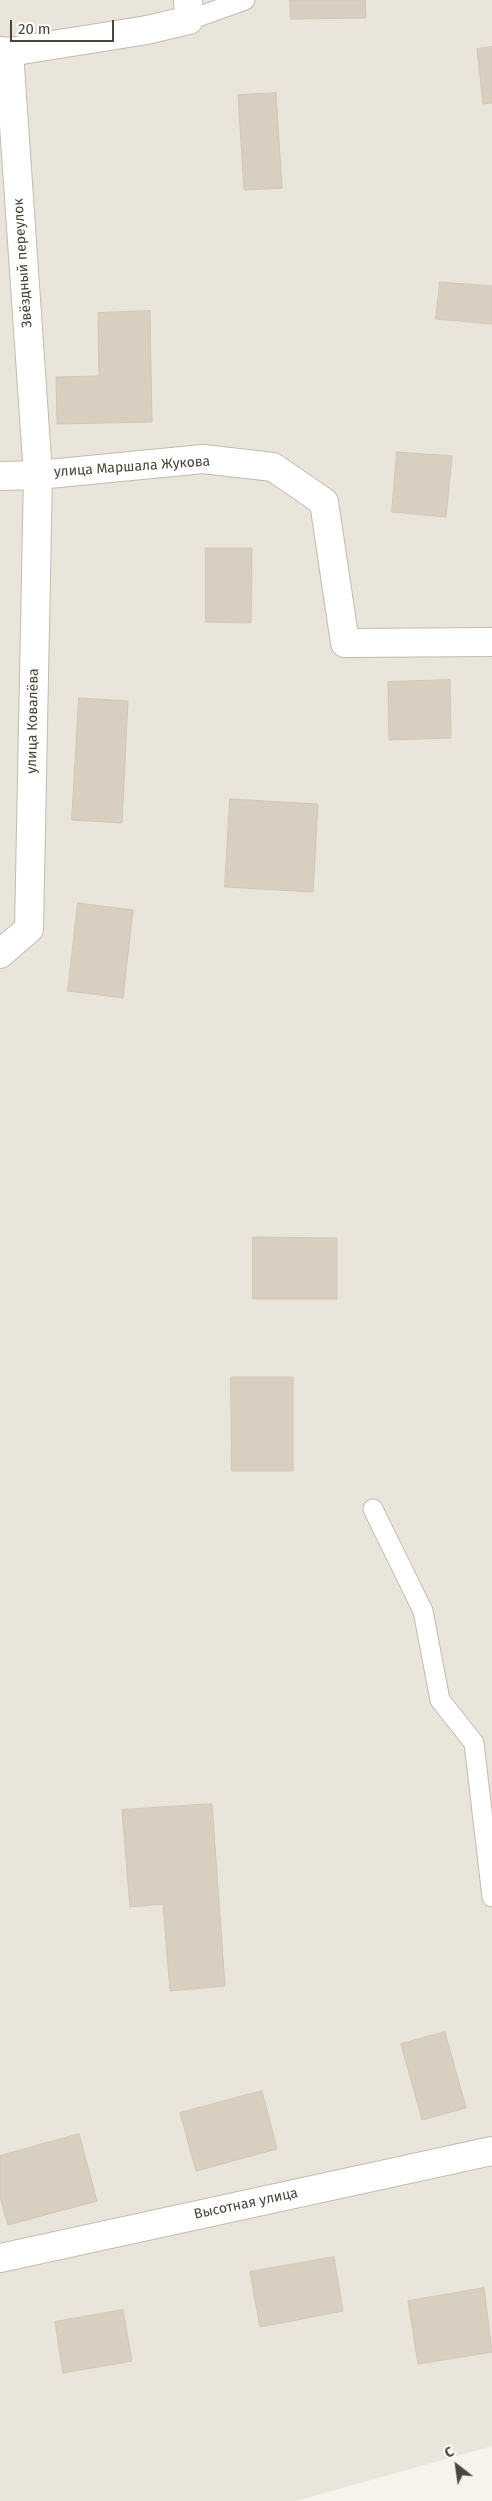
<!DOCTYPE html>
<meta charset="utf-8">
<style>
body{margin:0}
#map{position:relative;width:492px;height:2501px;overflow:hidden;background:#f6f3ec;font-family:"Fira Sans",sans-serif}
canvas{display:block}
.north{position:absolute;left:432px;top:2441px;width:50px;height:50px;-webkit-text-stroke:4px #fff;paint-order:stroke;rotate:330deg;font-size:14px;font-weight:700;line-height:20px;text-align:center;color:#4b4439}
.north::after{content:'';display:block;margin:auto;width:18px;height:22px;background:#4b4439;clip-path:polygon(50% 0,100% 100%,50% 72%,0 100%)}
.scale{position:absolute;left:10px;top:20px;width:104px;height:22px;box-sizing:border-box;border:2px solid #4b4439;border-top:0;padding-left:6px;font-size:15px;line-height:18px;white-space:nowrap;color:#4b4439;-webkit-text-stroke:4px #fff;paint-order:stroke}
</style>
<div id="map">
<canvas width="492" height="2501"></canvas>
<div class="north">С</div>
<div class="scale">20 m</div>
</div>
<script>
const g = document.querySelector('canvas').getContext('2d');
g.lineJoin = 'round';
function fillPath(path, color) { g.fillStyle = color; g.fill(path, 'evenodd'); }
function strokePath(path, color, width, dash) { g.strokeStyle = color; g.lineWidth = width; g.lineCap = dash ? 'butt' : 'round'; g.setLineDash(dash || []); g.stroke(path); }
function write(font, color, halo, rows, align = 'center') {
  g.font = font + ' "Fira Sans",sans-serif'; g.lineWidth = 5; g.setLineDash([]); g.textBaseline = 'middle'; g.strokeStyle = halo; g.fillStyle = color; for (const [text, x, y, turn = 0] of rows) {
    g.save(); g.translate(x, y); g.rotate((+turn || 0) * Math.PI / 180); g.textAlign = isNaN(turn) ? turn : align; if (halo) g.strokeText(text, 0, 0); g.fillText(text, 0, 0); g.restore();
  }
}
fillPath(new Path2D(`
 M0,0h492v2446l-196,55h-296z`), '#eae5da');
const building = new Path2D(`
 M290,0h75l1,18 -75,1z
 M492,47v56l-9,1 -6,-55z
 M276,93l6,95 -38,2 -6,-95z
 M440,282l52,4v38l-56,-5z
 M150,311l2,111 -95,2 -1,-47 43,-1 -1,-63z
 M397,452l55,4 -6,61 -54,-5z
 M206,548h46l-1,75 -45,-1z
 M450,680l1,58 -62,2 -1,-58z
 M79,698l49,3 -6,122 -50,-3z
 M230,799l88,5 -5,88 -88,-5z
 M78,903l55,7 -10,88 -55,-7z
 M253,1237l84,1v61h-84z
 M231,1377h62v94h-61z
 M212,1804l13,182 -55,5 -7,-87 -33,3 -8,-97z
 M445,2032l21,76 -44,12 -21,-76z
 M262,2091l15,58 -81,22 -16,-58z
 M79,2134l18,67 -89,24 -8,-28v-41z
 M334,2257l9,54 -83,16 -10,-55z
 M484,2288l8,64 -74,12 -10,-63z
 M123,2310l9,51 -69,12 -8,-51z`);
fillPath(building, '#d8cfc1');
strokePath(building, '#d3c7b4', 1);
const service = new Path2D(`
 M189,20l56,-20
 M373,1509l50,102 17,89 34,43 18,154`);
const minor = new Path2D(`
 M0,51l9,1 29,423 -9,454 -29,25
 M9,52l138,-22 42,-10 -1,-20
 M0,476l38,-1 165,-16 70,8 51,35 21,141 147,-1
 M0,2258l492,-107`);
strokePath(service, '#c2bbae', 21);
strokePath(minor, '#c2bbae', 30);
strokePath(service, '#fff', 19);
strokePath(minor, '#fff', 28);
write('14px', '#4b4439', '#fff', [
 ["Звёздный переулок",23,263,-94],
 ["улица Маршала Жукова",132,467,-4],
 ["улица Ковалёва",33,721,-89],
 ["Высотная улица",246,2204,-12]
]);
</script>
